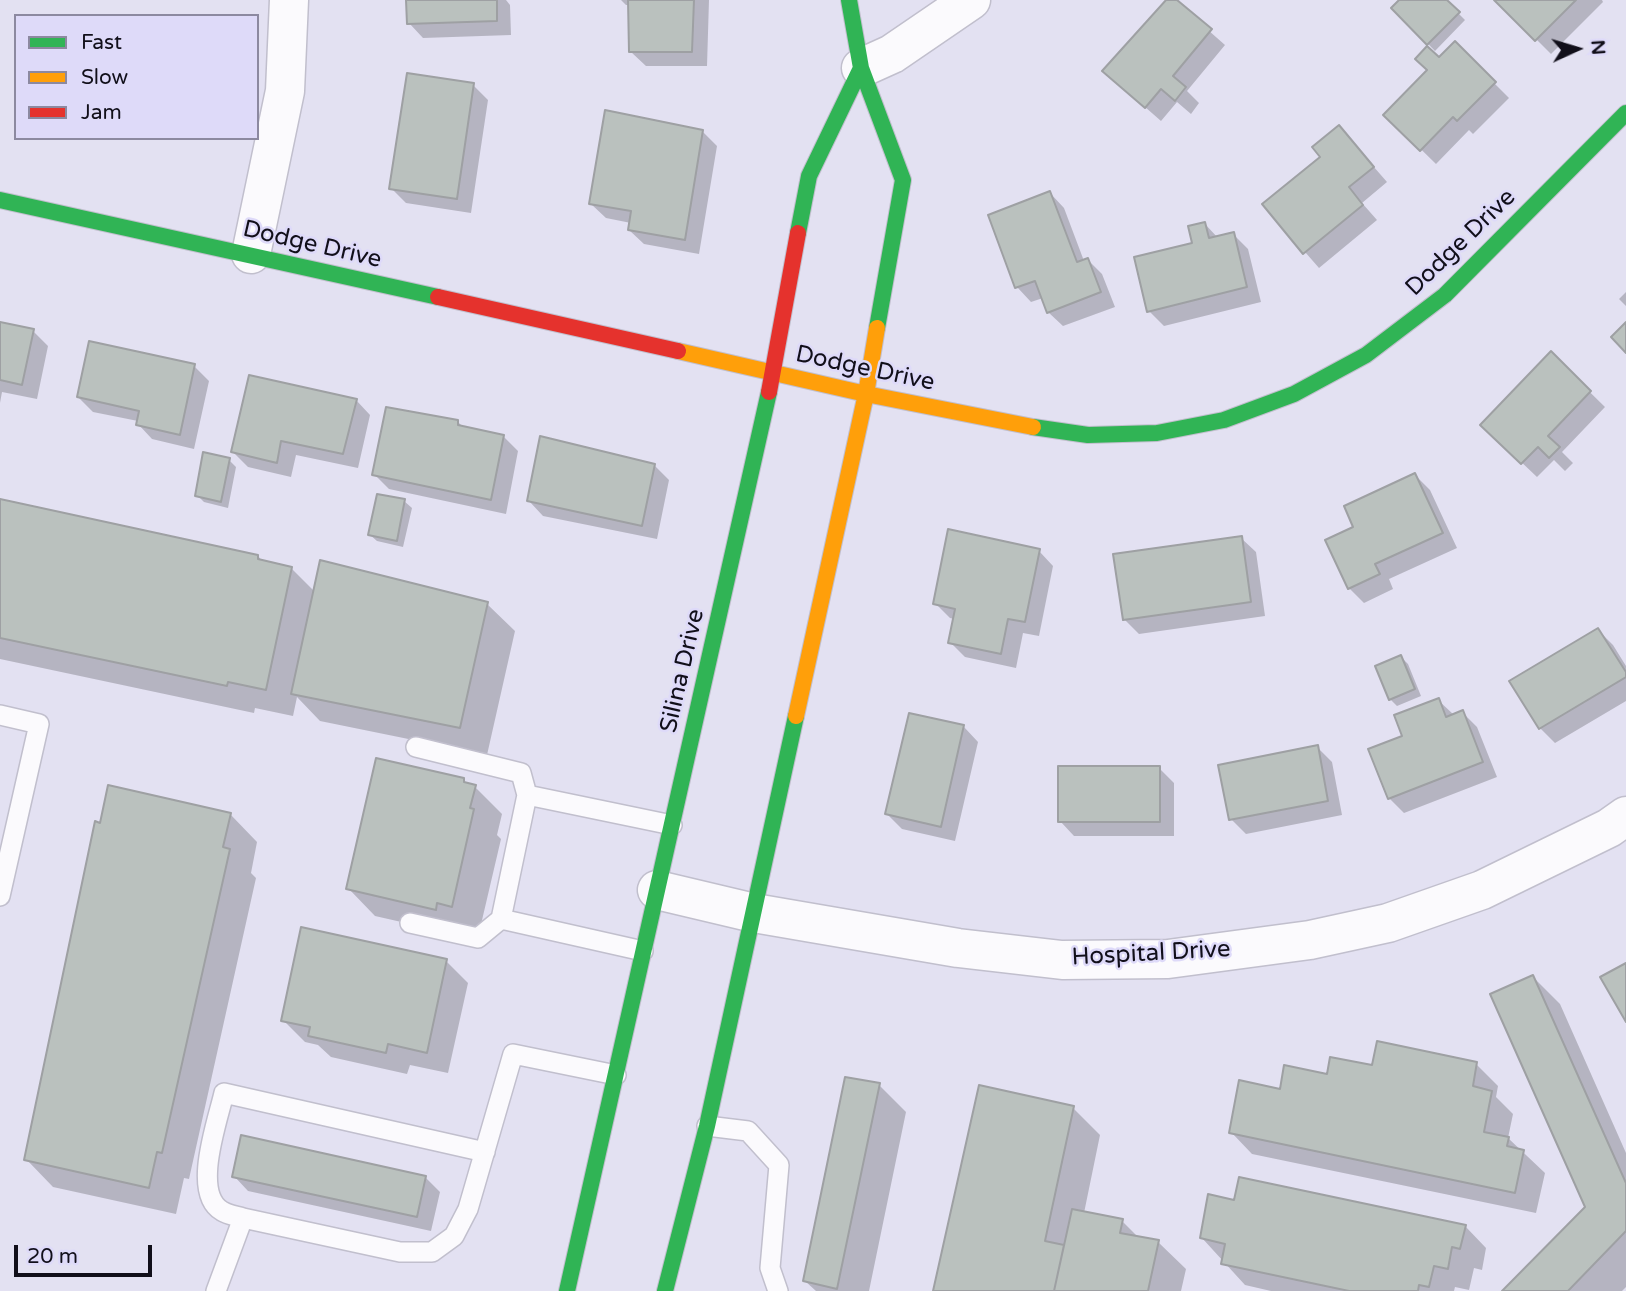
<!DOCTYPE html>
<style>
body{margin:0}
#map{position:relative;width:1626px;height:1291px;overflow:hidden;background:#e3e1f2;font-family:"Varela Round",sans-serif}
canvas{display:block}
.legend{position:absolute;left:14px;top:14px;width:245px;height:126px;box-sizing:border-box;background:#dedaf9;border:2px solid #8c89a0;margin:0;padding:9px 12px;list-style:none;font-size:21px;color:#110f1a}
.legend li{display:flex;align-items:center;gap:14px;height:35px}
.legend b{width:35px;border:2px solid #8c89a0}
.north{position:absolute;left:1542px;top:14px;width:70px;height:70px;-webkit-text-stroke:5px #dedaf9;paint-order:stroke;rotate:86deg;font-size:19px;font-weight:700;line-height:28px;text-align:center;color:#110f1a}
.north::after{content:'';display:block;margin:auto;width:24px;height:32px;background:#110f1a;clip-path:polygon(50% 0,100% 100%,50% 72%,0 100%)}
.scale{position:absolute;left:14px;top:1245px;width:138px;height:32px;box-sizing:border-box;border:4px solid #110f1a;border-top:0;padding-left:9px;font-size:21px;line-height:24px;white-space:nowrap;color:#110f1a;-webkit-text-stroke:5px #dedaf9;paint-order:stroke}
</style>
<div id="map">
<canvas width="1626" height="1291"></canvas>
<ul class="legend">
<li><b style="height:9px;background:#30b455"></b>Fast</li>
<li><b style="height:9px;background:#ff9f0a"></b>Slow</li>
<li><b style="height:9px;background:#e5322d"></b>Jam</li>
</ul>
<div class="north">N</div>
<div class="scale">20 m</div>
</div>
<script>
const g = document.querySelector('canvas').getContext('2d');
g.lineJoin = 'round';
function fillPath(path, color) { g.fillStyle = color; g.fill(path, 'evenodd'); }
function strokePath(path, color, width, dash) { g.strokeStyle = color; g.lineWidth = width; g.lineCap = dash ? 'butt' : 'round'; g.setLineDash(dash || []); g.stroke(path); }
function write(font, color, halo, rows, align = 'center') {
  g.font = font + ' "Varela Round",sans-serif'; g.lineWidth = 5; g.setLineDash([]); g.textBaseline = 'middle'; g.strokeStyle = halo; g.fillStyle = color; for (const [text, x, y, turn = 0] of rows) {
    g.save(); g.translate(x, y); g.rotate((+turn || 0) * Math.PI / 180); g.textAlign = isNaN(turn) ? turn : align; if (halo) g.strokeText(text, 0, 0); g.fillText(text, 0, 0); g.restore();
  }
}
fillPath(new Path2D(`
 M408,0h98l4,5 1,30 -88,3 -14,-15z
 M621,0h88l-2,66h-61l-15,-14 -1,-47h-4z
 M1169,0h5l51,45 -38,46 12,12 -8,11 -14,-12 -16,19 -57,-50z
 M1401,0h44l20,20 -30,31 -42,-43z
 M1497,0h105l1,2 -52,52z
 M1455,44l54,54 -36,36 -4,-4 -33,34 -50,-49z
 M473,85l15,15 -17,113 -65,-10 -15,-15z
 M1339,127l48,55 -25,21 15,17 -58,48 -55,-63 58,-48z
 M702,131l15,15 -18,108 -55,-10 -15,-14 2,-7 -25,-5 -15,-14z
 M1050,193l14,15 20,53 4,-1 14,14 13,33 -52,19 -15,-14 -5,-14 -12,4 -14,-15z
 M1205,224l13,14 15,-4 15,15 13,53 -97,24 -15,-15 45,-67z
 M1626,292v14l-7,-7z
 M0,324l33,7 15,15 -11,53 -35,-7 -2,11z
 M1551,354l54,53 -43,45 11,11 -8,8 -11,-11 -17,17 -40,-38z
 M194,366l15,15 -15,68 -42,-10 -14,-15v-3l-45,-9 -15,-15z
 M356,400l14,15 -12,53 -62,-13 -5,22 -43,-10 -15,-15z
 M458,422l6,6 39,8 15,15 -12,63 -117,-25 -15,-15z
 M229,460l7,7 -8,41 -24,-6 -7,-7z
 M654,465l15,15 -12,59 -114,-23 -14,-15z
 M1415,475l15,15 27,58 -68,31 4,10 -29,14 -15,-15 7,-60z
 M0,501l258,55 5,6 28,6 24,24 172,12 28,27 -28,124 -167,-34 -23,-24 -4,19 -38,-8 -1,5 -254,-54z
 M404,501l8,7 -9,39 -26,-6 -8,-7z
 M1241,538l15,14 9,64 -126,18 -15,-15z
 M1039,551l14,15 -14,70 -16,-3 -7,35 -51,-11 -15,-15 4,-23 -4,-1 -15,-15z
 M1598,630l15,15 13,21v35l-71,42 -15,-15 -28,-46z
 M1401,657l7,7 13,32 -24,10 -7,-7z
 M1438,700l16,15 8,-3 15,15 20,50 -93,36 -15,-15 15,-61z
 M910,715l54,12 14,15 -23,99 -53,-12 -15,-15z
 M1317,747l15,15 10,53 -96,19 -15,-15z
 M1159,768l15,15v53h-100l-14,-15z
 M463,780l5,5 7,2 27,27 -5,21 4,4 -22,94 -16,3 -88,-20 -27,-28z
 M230,814l27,28 -6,31 5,5 -67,301 -5,-1 -8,36 -123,-27 -27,-28z
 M446,961l22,22 -20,90 -38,-8 -3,9 -76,-17 -13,-12 -13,-3 -22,-22z
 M1533,977l27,27 66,149v134l-4,4h-117l82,-84z
 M1476,1064l22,22 -2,11 17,17 -5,24 37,35 -9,40 -284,-59 -21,-22 50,-41 47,-15 46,-9z
 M879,1085l27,27 -37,179h-53l-11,-10z
 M1073,1108l27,27 -16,78 38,8 17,17 19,4 28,27 -5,22h-246z
 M234,1176l191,1 15,15 -9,39 -183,-40z
 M1465,1226l21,22 -4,22 -8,-2 -5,22 -14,-3 -1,4h-183l-26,-6 -43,-47z`), '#0003');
const building = new Path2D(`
 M406,0h91v21l-90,3z
 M628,0h66l-2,52h-63z
 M1166,0h11l35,29 -39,47 13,11 -11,14 -14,-12 -16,19 -43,-37z
 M1399,0h48l13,12 -33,33 -36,-37z
 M1494,0h82l-41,41z
 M1455,41l41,41 -39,39 -4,-4 -33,34 -37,-36 44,-45 -12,-11 12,-13 12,11z
 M407,73l67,10 -17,116 -68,-10z
 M605,110l98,20 -18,110 -57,-10 3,-19 -42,-7z
 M1339,125l35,42 -25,20 14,18 -60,49 -41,-50 58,-47 -8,-10z
 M1050,191l27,71 11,-4 13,34 -54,21 -12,-32 -20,7 -27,-73z
 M1205,222l4,16 25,-6 13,55 -100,25 -13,-55 58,-14 -4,-17z
 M0,322l34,7 -12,56 -22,-5z
 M1626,322v31l-15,-16z
 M89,341l106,23 -15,71 -44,-10 3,-14 -62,-14z
 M1551,351l40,40 -43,45 12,11 -11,11 -11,-11 -17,17 -41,-39z
 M249,375l108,24 -14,55 -62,-13 -4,22 -46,-11z
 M386,407l72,13v5l46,10 -13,65 -119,-25z
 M540,436l115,28 -13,62 -115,-25z
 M203,452l27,6 -9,44 -26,-6z
 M1415,473l28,60 -68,31 5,10 -32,15 -23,-49 28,-13 -9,-21z
 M377,494l28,5 -8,42 -29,-6z
 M0,499l258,56v4l34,8 -26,123 -38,-8 -1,4 -227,-48z
 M948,529l92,20 -15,73 -17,-3 -7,35 -53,-11 7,-34 -22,-5z
 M1242,536l9,66 -128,18 -10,-66z
 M320,560l168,42 -28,126 -169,-34z
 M1598,628l28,44v5l-87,52 -30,-48z
 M1401,655l14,34 -26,11 -14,-34z
 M1439,698l7,19 17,-7 20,52 -95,37 -20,-50 34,-13 -8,-21z
 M909,713l55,12 -23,102 -56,-13z
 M1318,745l10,56 -99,19 -11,-55z
 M376,758l88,20v4l12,3 -6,23 4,1 -22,98 -15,-4 -1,7 -90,-21z
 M1058,766h102v56h-102z
 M108,785l123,28 -8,34 7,2 -68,304 -5,-1 -8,36 -125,-28 71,-339 5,2z
 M301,927l146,32 -20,94 -39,-9 -2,9 -78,-17 2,-9 -29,-6z
 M1626,963v59l-26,-45z
 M1533,975l93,208v48l-58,60h-66l83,-84 -95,-213z
 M1377,1041l100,21 -4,24 19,5 -8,41 25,5 -2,9 17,4 -9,43 -286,-60 10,-53 41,9 4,-24 43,9 3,-17 42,8z
 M845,1077l35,6 -43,206 -34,-8z
 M979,1085l95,21 -29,135 19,4 -10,46h-121z
 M241,1135l185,41 -9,41 -185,-40z
 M1239,1177l227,48 -6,24 -8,-2 -4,22 -14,-3 -5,21 -10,-2 -1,6h-69l-128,-27 4,-20 -25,-6 8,-44 26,6z
 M1072,1209l51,10 -3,14 39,7 -11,51h-94z`);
fillPath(building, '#bac1be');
strokePath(building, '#9ea0a3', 2);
const lane = new Path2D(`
 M0,715l39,9 -39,172
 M416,747l105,26 6,22
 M410,923l68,15 23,-19
 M643,951l-142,-32 26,-124 145,30
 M707,1126l41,5 31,34 -9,103 8,23
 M243,1218c-6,-2 -15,-3 -21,-7 -31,-18 -4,-91 2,-118l261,59
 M216,1291l27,-73 157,34h32l22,-16 14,-27 45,-155 103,21`);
const street = new Path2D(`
 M861,68l31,-14 79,-54
 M251,254l34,-163 4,-91
 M657,890l97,23 204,35 104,12 106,-1 142,-19 78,-17 94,-33 127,-62 17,-12`);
const fast = new Path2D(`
 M849,0l12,68 42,112 -26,148
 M0,200l438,97
 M798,233l11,-57 52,-108
 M1033,427l55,8 69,-2 67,-13 70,-26 72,-39 79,-60 181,-182
 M567,1291l202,-899
 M665,1291l42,-165 89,-410`);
const slow = new Path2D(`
 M678,351l188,43 167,33
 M796,716l70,-322 11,-66`);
const jam = new Path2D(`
 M438,297l240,54
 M769,392l29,-159`);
strokePath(lane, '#c1bfcd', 22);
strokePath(street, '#c1bfcd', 41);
strokePath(fast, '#c1bfcd', 18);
strokePath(slow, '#c1bfcd', 18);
strokePath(jam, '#c1bfcd', 18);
strokePath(lane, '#fbfafd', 19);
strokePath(street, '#fbfafd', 38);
strokePath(fast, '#30b455', 16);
strokePath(slow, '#ff9f0a', 16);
strokePath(jam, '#e5322d', 16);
write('24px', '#110f1a', '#dedaf9', [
 ["Dodge Drive",1461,243,-44],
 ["Dodge Drive",312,245,13],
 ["Dodge Drive",865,369,12],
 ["Silina Drive",683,671,-77],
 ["Hospital Drive",1151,954,-3]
]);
</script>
